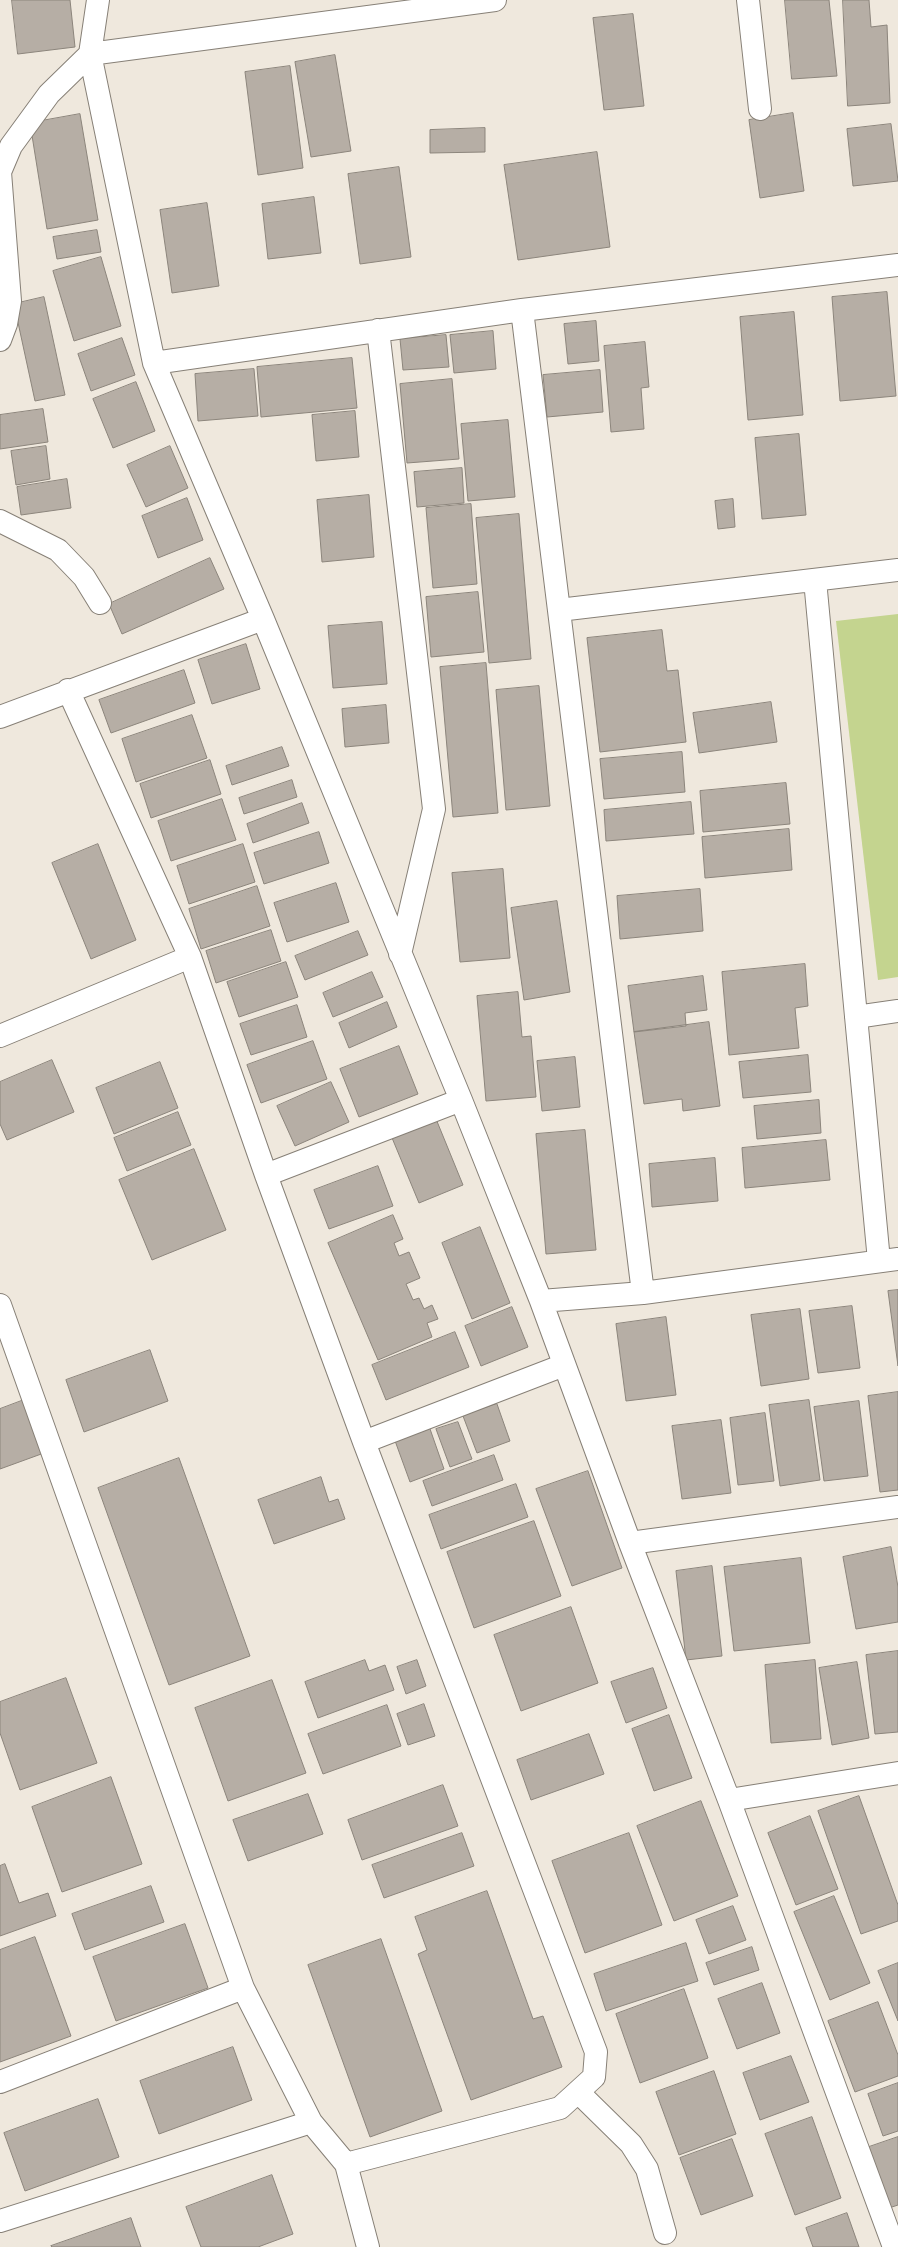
<!DOCTYPE html>
<style>
body{margin:0}
canvas{display:block;background:#efe8dd}
</style>
<canvas width="898" height="2247"></canvas>
<script>
const g = document.querySelector('canvas').getContext('2d');
g.lineJoin = 'round';
function fillPath(path, color) { g.fillStyle = color; g.fill(path, 'evenodd'); }
function strokePath(path, color, width, dash) { g.strokeStyle = color; g.lineWidth = width; g.lineCap = dash ? 'butt' : 'round'; g.setLineDash(dash || []); g.stroke(path); }
fillPath(new Path2D(`
 M898,614v363l-20,3 -42,-359z`), '#c4d48f');
const building = new Path2D(`
 M12,0h58l5,47 -57,7z
 M785,0h44l8,76 -45,3z
 M843,0h26l2,27 16,-2 3,78 -42,3z
 M633,14l11,92 -40,4 -11,-92z
 M335,55l16,96 -40,6 -16,-95z
 M290,66l13,102 -45,7 -13,-103z
 M793,113l11,78 -44,7 -11,-78z
 M80,114l18,106 -51,9 -17,-106z
 M891,124l7,57 -45,5 -6,-57z
 M485,128v24l-55,1v-23z
 M597,152l13,95 -92,13 -14,-95z
 M399,167l12,90 -51,7 -12,-90z
 M314,197l7,56 -53,6 -6,-55z
 M207,203l12,83 -47,7 -12,-83z
 M97,230l4,22 -44,7 -4,-22z
 M101,257l20,69 -47,15 -21,-70z
 M887,292l9,104 -56,5 -8,-104z
 M44,297l21,98 -30,6 -21,-97z
 M794,312l9,103 -55,5 -8,-103z
 M596,321l3,40 -31,3 -4,-40z
 M493,331l3,38 -42,4 -4,-38z
 M446,335l3,32 -46,3 -3,-31z
 M122,338l13,37 -44,16 -13,-37z
 M645,342l4,45 -8,1 3,41 -33,3 -7,-86z
 M352,358l5,50 -96,9 -4,-50z
 M254,369l4,47 -60,5 -3,-47z
 M600,370l3,42 -56,5 -4,-42z
 M452,379l7,80 -52,4 -7,-79z
 M136,382l19,49 -42,17 -20,-49z
 M43,409l5,33 -48,7v-34z
 M355,411l4,46 -43,4 -4,-46z
 M508,420l7,77 -47,4 -7,-77z
 M799,434l7,81 -44,4 -7,-81z
 M46,446l4,33 -34,6 -5,-34z
 M170,446l18,42 -42,19 -19,-42z
 M462,468l2,35 -47,4 -3,-35z
 M67,479l4,29 -50,7 -4,-28z
 M369,495l5,62 -52,5 -5,-62z
 M187,498l16,42 -45,18 -16,-42z
 M733,499l2,28 -17,2 -3,-28z
 M471,504l6,80 -44,4 -7,-80z
 M519,514l12,145 -42,4 -13,-145z
 M210,558l14,31 -102,45 -13,-30z
 M478,592l6,60 -53,5 -5,-60z
 M382,622l5,62 -54,4 -5,-62z
 M662,630l5,41 11,-1 8,72 -86,10 -13,-114z
 M246,644l14,45 -48,15 -14,-44z
 M486,663l12,150 -45,4 -13,-150z
 M184,670l11,33 -84,30 -12,-33z
 M539,686l11,120 -44,4 -10,-120z
 M771,702l6,40 -78,11 -6,-40z
 M386,705l3,38 -44,4 -3,-38z
 M192,715l15,43 -71,24 -14,-43z
 M282,747l7,19 -57,19 -6,-19z
 M682,752l3,40 -81,7 -4,-40z
 M210,760l11,34 -70,24 -11,-34z
 M292,780l5,17 -53,17 -5,-16z
 M786,783l4,41 -87,8 -3,-41z
 M222,799l14,41 -65,21 -13,-40z
 M691,802l3,32 -88,7 -2,-31z
 M302,803l7,20 -56,20 -6,-19z
 M789,829l3,41 -87,8 -3,-41z
 M319,832l10,31 -65,21 -10,-31z
 M98,844l38,96 -45,19 -39,-96z
 M243,844l12,38 -66,22 -12,-38z
 M503,869l7,89 -50,4 -8,-89z
 M336,883l13,39 -62,20 -13,-39z
 M257,886l13,40 -69,23 -12,-40z
 M700,889l3,42 -83,8 -3,-43z
 M557,901l13,91 -46,8 -13,-92z
 M271,930l10,31 -65,22 -10,-32z
 M358,931l10,24 -63,25 -10,-24z
 M286,962l12,35 -59,20 -12,-35z
 M805,964l3,42 -13,2 4,40 -70,7 -7,-83z
 M372,972l11,25 -50,20 -10,-24z
 M703,976l4,34 -22,3 1,13 -52,6 -6,-46z
 M518,992l4,45 9,-1 5,61 -50,4 -9,-105z
 M387,1002l10,25 -48,21 -10,-25z
 M297,1005l10,32 -56,18 -11,-31z
 M709,1022l11,84 -37,5 -1,-12 -38,5 -10,-72z
 M313,1041l14,38 -66,24 -14,-38z
 M399,1046l19,48 -59,23 -19,-48z
 M808,1055l3,37 -68,6 -4,-36z
 M575,1057l5,50 -38,4 -5,-50z
 M52,1060l22,52 -67,28 -7,-16v-42z
 M160,1062l18,46 -64,26 -18,-46z
 M331,1082l18,40 -54,24 -18,-40z
 M819,1100l2,33 -64,6 -3,-33z
 M178,1112l13,33 -64,26 -13,-33z
 M434,1114l29,71 -44,18 -29,-70z
 M585,1130l11,120 -50,4 -10,-120z
 M826,1140l4,40 -85,8 -3,-40z
 M194,1149l32,81 -74,30 -33,-80z
 M715,1158l3,43 -66,6 -3,-43z
 M378,1166l15,40 -64,23 -15,-39z
 M393,1215l10,24 -9,4 5,13 10,-4 11,26 -14,6 7,16 6,-2 5,11 8,-4 6,14 -11,4 5,14 -54,23 -50,-117z
 M480,1227l30,76 -38,16 -30,-76z
 M898,1290v76l-10,-75z
 M852,1306l8,62 -42,5 -9,-62z
 M512,1307l16,40 -47,19 -16,-40z
 M800,1309l9,70 -48,7 -10,-71z
 M666,1317l10,78 -50,6 -10,-77z
 M455,1332l14,35 -83,33 -14,-35z
 M150,1350l18,51 -84,31 -18,-52z
 M898,1392v98l-18,2 -12,-96z
 M24,1400l20,53 -44,16v-60z
 M809,1400l11,80 -40,6 -11,-81z
 M859,1401l9,75 -44,5 -10,-74z
 M497,1404l13,37 -33,12 -14,-37z
 M765,1413l9,68 -36,4 -8,-67z
 M721,1420l10,73 -49,6 -10,-73z
 M458,1422l14,37 -22,8 -14,-38z
 M429,1426l15,43 -34,13 -16,-44z
 M494,1455l9,25 -71,26 -9,-25z
 M179,1458l71,198 -81,29 -71,-197z
 M588,1471l34,97 -50,18 -36,-97z
 M321,1477l8,25 9,-3 7,20 -71,25 -16,-44z
 M516,1484l12,33 -87,32 -12,-34z
 M534,1521l27,75 -87,32 -27,-76z
 M891,1547l7,40v35l-42,7 -13,-72z
 M801,1558l9,85 -76,8 -10,-84z
 M712,1566l10,90 -36,4 -10,-89z
 M571,1607l27,76 -77,28 -27,-76z
 M898,1651v81l-23,2 -9,-79z
 M365,1660l4,11 16,-6 9,25 -76,28 -13,-36z
 M417,1660l9,26 -20,8 -9,-27z
 M815,1660l6,79 -50,4 -6,-78z
 M857,1662l12,76 -37,7 -13,-77z
 M653,1668l14,40 -41,15 -15,-41z
 M66,1678l31,85 -77,27 -20,-57v-31z
 M272,1680l34,93 -78,28 -33,-93z
 M424,1704l11,32 -27,9 -11,-31z
 M387,1705l14,41 -78,28 -15,-40z
 M669,1715l23,63 -38,13 -22,-62z
 M589,1734l15,40 -73,26 -14,-40z
 M111,1777l31,87 -80,28 -30,-85z
 M443,1785l15,41 -96,34 -14,-40z
 M308,1794l15,40 -75,27 -15,-41z
 M859,1796l39,109v16l-37,13 -43,-123z
 M701,1801l37,95 -64,25 -37,-95z
 M810,1816l28,73 -42,16 -28,-72z
 M462,1833l12,33 -90,32 -12,-33z
 M629,1833l33,92 -77,28 -33,-92z
 M5,1864l14,39 29,-10 8,23 -56,20v-70z
 M151,1886l13,36 -79,28 -13,-36z
 M487,1891l46,128 10,-3 19,51 -91,33 -53,-146 9,-4 -12,-33z
 M834,1896l36,87 -40,17 -36,-88z
 M733,1906l13,34 -37,14 -13,-34z
 M185,1924l23,64 -92,33 -23,-64z
 M35,1937l36,99 -71,26v-112z
 M381,1939l61,172 -72,26 -62,-172z
 M686,1943l12,38 -92,30 -12,-37z
 M752,1947l7,23 -45,15 -8,-22z
 M898,1963v58l-20,-50z
 M762,1983l18,50 -43,16 -19,-50z
 M684,1989l24,69 -68,25 -24,-69z
 M878,2002l20,53v21l-43,16 -27,-71z
 M233,2047l19,53 -93,34 -19,-53z
 M791,2056l18,46 -49,18 -17,-47z
 M714,2071l22,63 -57,21 -23,-63z
 M898,2083v48l-15,5 -15,-42z
 M98,2099l21,58 -94,34 -21,-58z
 M812,2117l29,81 -46,17 -30,-81z
 M898,2137v68l-9,3 -20,-61z
 M732,2139l21,57 -52,19 -21,-57z
 M272,2175l21,59 -35,13h-57l-15,-40z
 M847,2213l12,34h-46l-7,-19z
 M131,2218l10,29h-89l-1,-1z`);
fillPath(building, '#b6aea5');
strokePath(building, '#8c857c', 1);
const minor = new Path2D(`
 M98,0l-8,54 64,309 109,256 198,481 80,201 89,242 99,257 165,447
 M748,0l12,109
 M522,310l121,983
 M378,330l56,479 -34,145
 M0,340l6,-16 4,-23 -10,-129 11,-26 38,-52 41,-40 405,-54
 M154,363l368,-53 376,-45
 M0,521l58,29 26,27 16,26
 M815,580l64,681
 M559,610l339,-40
 M68,690l122,267 76,218 98,267 232,610 -2,25 -34,31 -214,56 22,83
 M0,717l263,-98
 M856,1017l42,-6
 M0,1036l190,-79
 M266,1175l195,-75
 M541,1301l102,-8 255,-34
 M0,1305l243,683 68,134 35,42
 M364,1442l200,-77
 M630,1543l268,-36
 M729,1800l169,-27
 M0,2082l243,-94
 M578,2092l53,52 16,25 18,64
 M0,2221l311,-99`);
strokePath(minor, '#878077', 24);
strokePath(minor, '#fff', 22);
</script>
